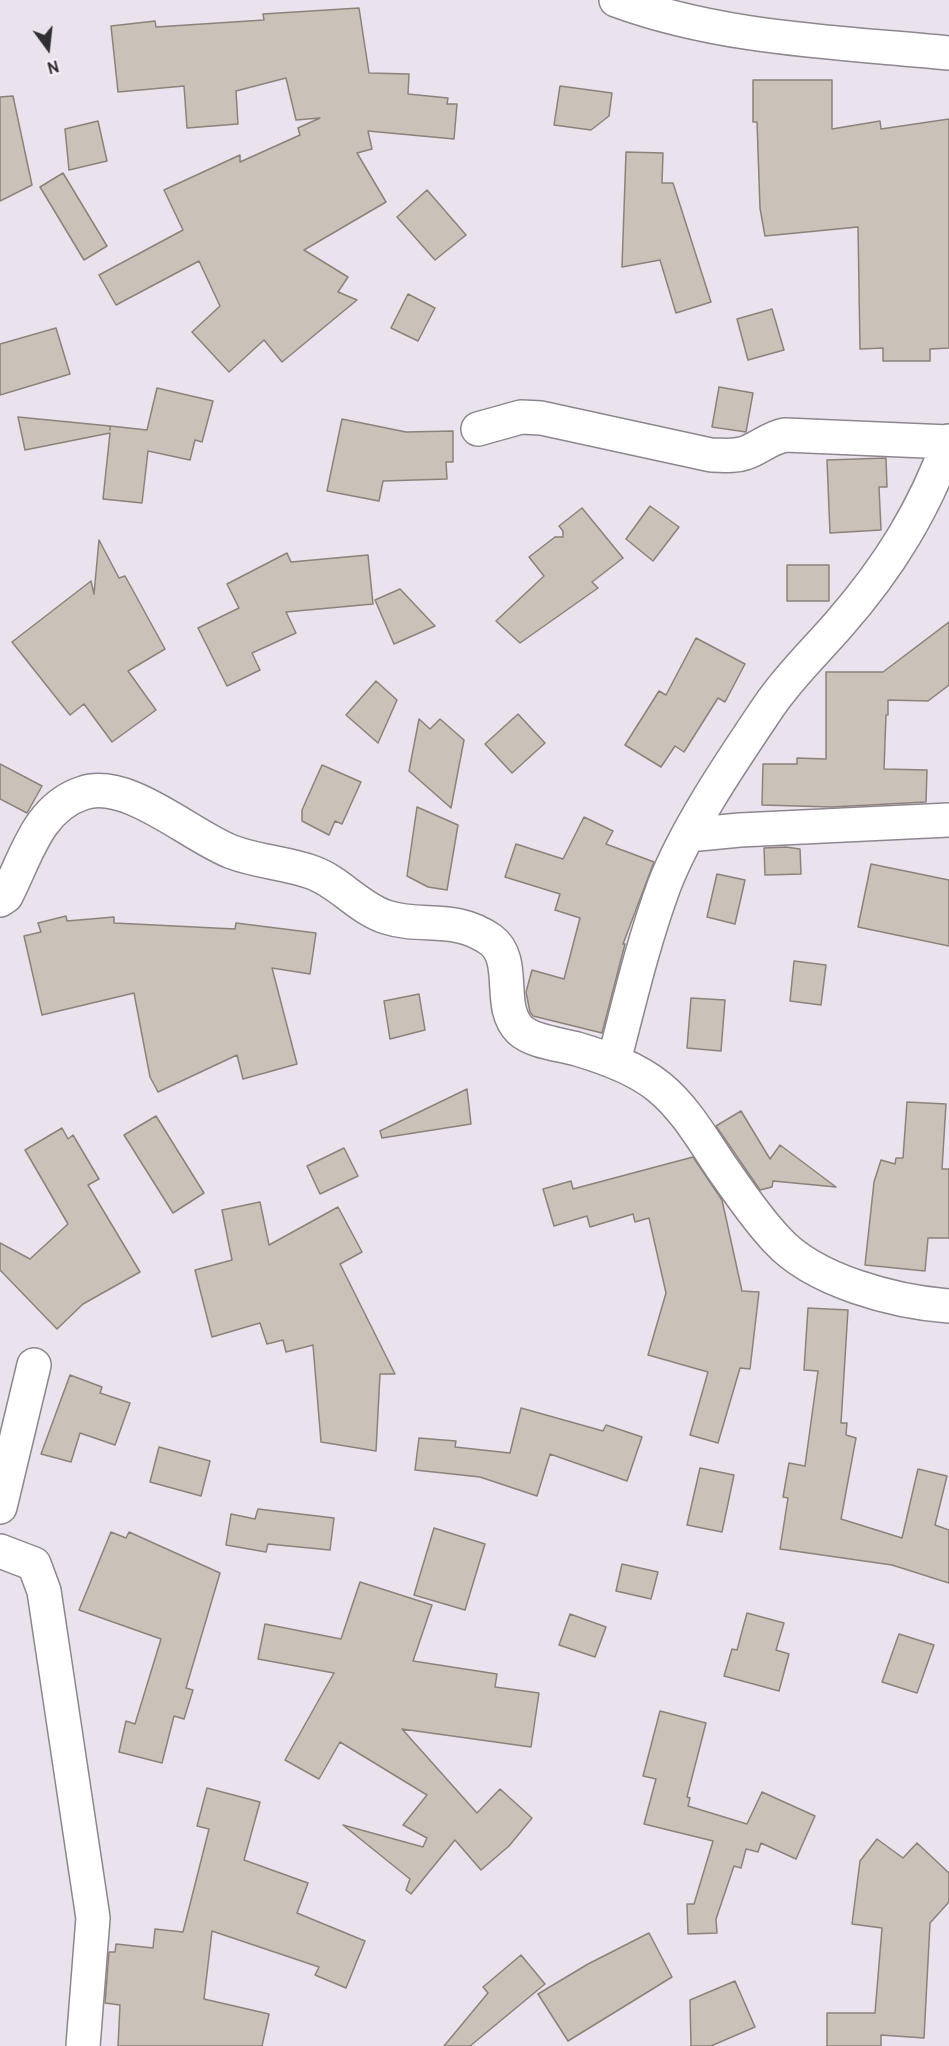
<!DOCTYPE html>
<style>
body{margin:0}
#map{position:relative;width:949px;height:2046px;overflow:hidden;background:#eae2ec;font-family:Overpass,sans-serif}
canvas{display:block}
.north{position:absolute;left:18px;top:18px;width:60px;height:60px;-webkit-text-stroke:4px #f8eff9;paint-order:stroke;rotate:165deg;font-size:16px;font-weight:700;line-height:24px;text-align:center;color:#312e32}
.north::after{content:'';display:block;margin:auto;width:21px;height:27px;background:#312e32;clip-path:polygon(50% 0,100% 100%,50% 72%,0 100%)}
</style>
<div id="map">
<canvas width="949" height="2046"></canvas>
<div class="north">N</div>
</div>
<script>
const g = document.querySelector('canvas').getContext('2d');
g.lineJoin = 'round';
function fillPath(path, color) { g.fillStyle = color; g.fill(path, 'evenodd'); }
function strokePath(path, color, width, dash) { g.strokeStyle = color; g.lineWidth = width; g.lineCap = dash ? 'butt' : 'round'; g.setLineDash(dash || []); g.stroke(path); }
const building = new Path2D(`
 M359,8l10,65 40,1 -1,20 40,4 -1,6h10l-3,35 -86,-8 4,18 -15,4 29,49 -82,48 44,27 -10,15 19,8 -75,62 -18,-22 -35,32 -37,-40 28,-26 -21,-45 -83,44 -17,-30 84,-45 -19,-40 76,-35v7l60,-27 -2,-7 22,-10 -24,2 -10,-42 -50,13 2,33 -51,4 -3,-42 -66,6 -7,-66 44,-5 1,6 108,-7 -1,-6z
 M753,80h79v49l48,-8 1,8 68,-10v229l-19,1v12h-47v-13l-23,1 -2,-122 -93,9 -5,-28 -3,-86h-4z
 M560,86l52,7 -3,23 -18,14 -37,-5z
 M13,96l19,89 -32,16v-104z
 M98,121l9,40 -38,9 -4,-41z
 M626,152l37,1 -1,30h11l38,119 -35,11 -16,-53 -38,7z
 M63,173l44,73 -23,14 -44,-73z
 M427,190l39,45 -31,25 -38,-43z
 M408,294l27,14 -17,33 -27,-13z
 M772,309l12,41 -36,10 -11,-41z
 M56,328l14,46 -70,21v-51z
 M719,387l34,6 -7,39 -34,-5z
 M157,388l56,13 -11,41 -7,-2 -5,20 -42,-9 -6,52 -39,-4 7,-66 -85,17 -7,-33 92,9v4v-4l37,4z
 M342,419l64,13 47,-1v31h-7l1,17 -64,2 -4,20 -52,-10z
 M886,458l1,29h-8l2,43 -51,3 -3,-73z
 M650,506l29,21 -26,34 -27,-22z
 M582,508l41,50 -31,24 6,6 -78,55 -24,-22 48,-45 -15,-19 26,-20h8v-6l-4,-5z
 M99,540l20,38 6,-2 40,73 -37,22 28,39 -44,32 -28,-38 -14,11 -58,-73 79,-61 3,13z
 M287,553l4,9 77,-7 5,49 -87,8 10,21 -44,20 8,17 -33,16 -29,-58 41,-20 -12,-24z
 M787,565h42v36h-42z
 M400,589l35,37 -41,18 -19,-44z
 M949,622v63l-21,16 -40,-1v15h-2l-2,54 43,1 -1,32 -94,5 -70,-2 1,-41h34v-6l29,1v-87h57z
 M696,638l49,26 -20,38 -7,-4 -34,54 -9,-6 -14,21 -36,-22 34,-54 7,4z
 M376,681l21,19 -19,43 -32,-28z
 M518,714l27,29 -33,30 -27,-29z
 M419,719l11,10 10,-10 24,21 -13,68 -42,-37z
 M0,764l42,22 -15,27 -27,-14z
 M322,765l39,17 -19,42 -7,-3 -6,14 -27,-14v-11z
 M417,807l41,18 -11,65 -19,-3 -21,-11z
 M584,817l29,14 -7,13 48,18 -31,82h2l-23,89 -69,-17 -3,-4 -4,-20 6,-22 32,9 16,-61 -25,-8 5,-16 -55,-17 11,-33 47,15z
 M786,847l14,2 1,25 -36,1 -1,-27z
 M871,864l78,16v66l-91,-19z
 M717,874l28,6 -10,44 -28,-7z
 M66,916l1,5 47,-4v6l121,6 1,-6 80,10 -6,41 -38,-6 25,96 -54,15 -6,-24 -79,37 -8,-15 -16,-84 -92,22 -18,-79 17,-4 -3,-9z
 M794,961l32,4 -5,40 -31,-4z
 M419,994l6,36 -35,9 -6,-38z
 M691,998l34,2 -4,51 -34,-3z
 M467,1089l4,35 -89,14 -2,-7z
 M907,1102l39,2 -4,65h7v69h-21l-3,33 -60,-6 9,-83 7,-22 14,4 1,-6h7z
 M741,1111l29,48 10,-14 56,42 -63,-6 -1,6 -12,3 -44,-64z
 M156,1116l48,77 -31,20 -49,-78z
 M62,1128l6,11 5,-4 26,44 -11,6 52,87 -57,32 -26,25 -57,-59v-27l30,16 38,-35 -43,-74z
 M344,1148l14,28 -38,18 -13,-28z
 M693,1157l29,43 20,91 17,1 -9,77 -10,-1 -22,75 -28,-8 18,-63 -60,-17 18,-62 -17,-75 -14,4 -2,-8 -43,13 -3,-11 -33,10 -11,-37 28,-8 2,8z
 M260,1202l9,43 69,-38 24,45 -22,12 55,110h-15l-4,77 -55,-9 -8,-97 -27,7 -3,-12 -16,4 -7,-21 -48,14 -17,-67 37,-10 -10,-50z
 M808,1308l40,2 -7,113h6l-1,12 10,3 -15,81 61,19 16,-69 29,7 -12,49 14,5v53l-57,-18 -112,-16 8,-51 -5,-1 6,-34 16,3 13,-95 -14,-1z
 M70,1375l32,12 -2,6 30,10 -15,42 -35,-12 -9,29 -30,-8z
 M521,1408l82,23 3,-6 36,12 -15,44 -77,-27 -13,42 -57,-19 -65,-7 4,-32 37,3 -1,6 55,6z
 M159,1447l51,14 -9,35 -51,-14z
 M700,1468l34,7 -12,57 -35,-7z
 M258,1509l76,9 -4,32 -62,-6 -2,8 -40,-7 5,-31 24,5z
 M434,1528l51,16 -20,66 -51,-15z
 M111,1532l15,6 3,-6 91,41 -34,115 7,2 -9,29 -10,-3 -12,47 -43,-11 7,-31 9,3 26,-85 -82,-29z
 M622,1564l36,8 -7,27 -35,-8z
 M360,1582l72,23 -19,56 84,13 -2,13 44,6 -8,54 -129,-18 75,84 23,-24 32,29 -23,28 -28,24 -26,-30 -44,54 -5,-4 4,-11 -67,-54 80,22 4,-9 -24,-13 24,-30 -87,-53 -21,37 -34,-19 49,-87 -76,-14 7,-35 76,15z
 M747,1613l37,10 -8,27 13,4 -10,37 -55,-15 8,-27 5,1z
 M570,1614l36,13 -11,30 -36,-12z
 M899,1634l35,11 -17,48 -35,-11z
 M660,1711l46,12 -19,74 3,1 -2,8 59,18 15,-32 53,24 -19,43 -35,-16 -3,9 -12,-3 -5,19 -7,-2 -18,53 1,14 -29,1 -1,-30h7l19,-63 -69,-17 12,-45 -13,-3z
 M207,1788l53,14 -16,58 64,23 -11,30 68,28 -19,47 -31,-13 4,-8 -107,-36 -8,68 65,15 -7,32h-144l2,-41 -15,-2 4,-51h6l1,-8 37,4 2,-19 28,3 26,-103 -12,-3z
 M877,1839l26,19 14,-15 32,30v29l-19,21 -6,115 -43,-3v11h-54v-33h48l7,-85 -30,-4 8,-63z
 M649,1933l23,44 -104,64 -30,-47 50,-30z
 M521,1955l24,29 -75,62h-26l44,-53 -5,-6z
 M735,1981l20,46 -44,19h-20l-1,-46z`);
fillPath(building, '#cac1b8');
strokePath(building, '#8b837b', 1.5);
const minor = new Path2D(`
 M616,0c106,39 221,42 333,53
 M478,429l43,-12 20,1 170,37c12,0 23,2 34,-2 15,-5 24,-15 40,-18l164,7
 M688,835l52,-5 209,-10
 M0,900l6,-4c20,-38 31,-88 77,-103 45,-15 107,43 149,59 26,10 56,11 82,21 26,10 45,35 72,44 36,12 69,-3 105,23 27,20 5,67 29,90 13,12 39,14 57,19 27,8 59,19 82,38 26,21 44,53 63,81 17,24 34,50 55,72 37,41 118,62 172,66
 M614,1061c15,-58 29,-118 50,-175 22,-58 70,-128 105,-180 21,-31 47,-55 71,-83 49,-56 84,-113 109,-182
 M0,1507l34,-142
 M0,1551l34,13 10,27 49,327 -10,128`);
strokePath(minor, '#8e868f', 36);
strokePath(minor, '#fff', 33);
</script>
